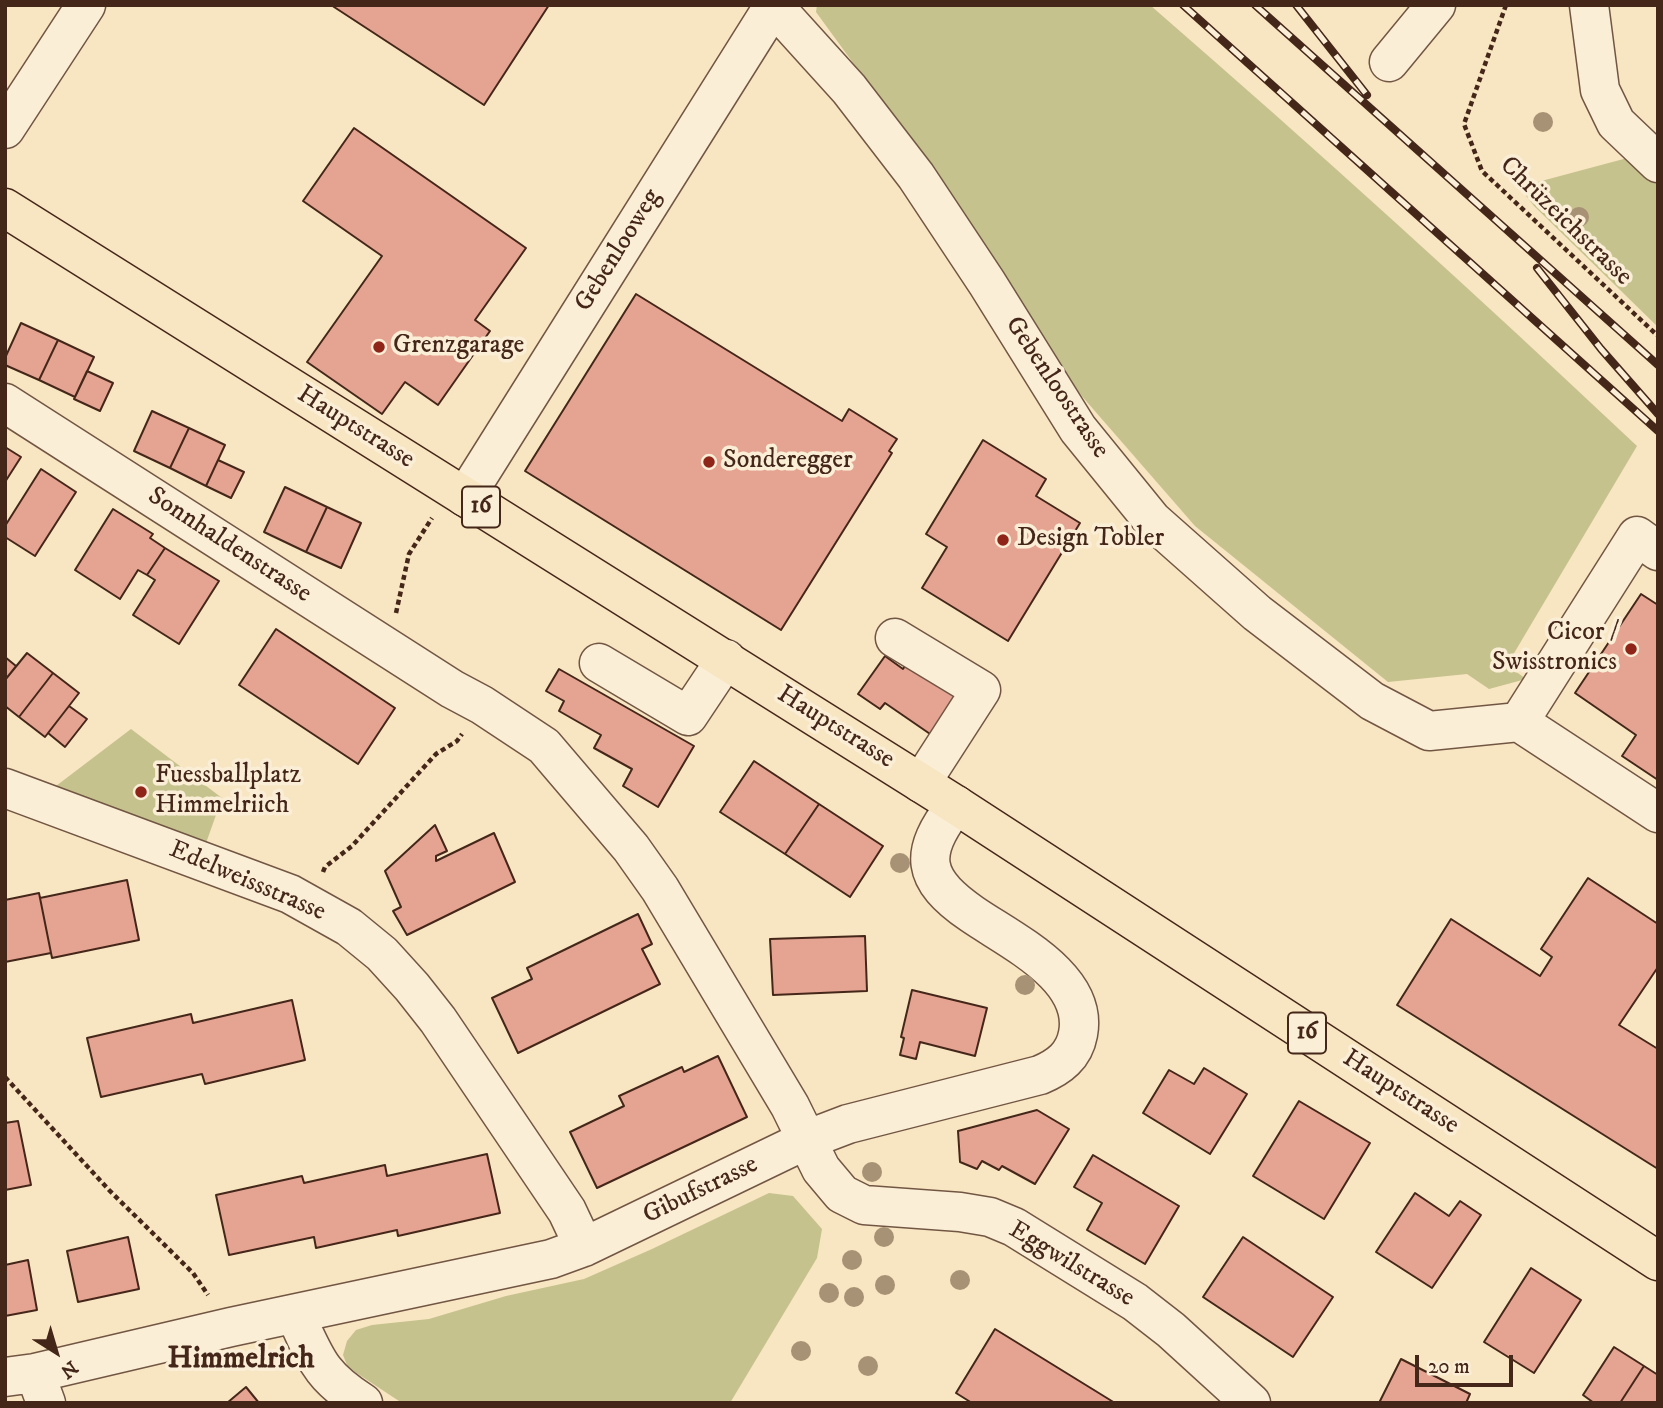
<!DOCTYPE html>
<meta charset="utf-8">
<style>
body{margin:0}
#map{position:relative;width:1663px;height:1408px;overflow:hidden;background:#f8e5c1;font-family:"IM FELL DW Pica",serif}
canvas{display:block}
.frame{position:absolute;inset:0;border:7px solid #45271a;pointer-events:none}
.north{position:absolute;left:21px;top:1317px;width:70px;height:70px;-webkit-text-stroke:5px #faeed7;paint-order:stroke;rotate:143deg;font-size:19px;font-weight:700;line-height:28px;text-align:center;color:#45271a}
.north::after{content:'';display:block;margin:auto;width:24px;height:32px;background:#45271a;clip-path:polygon(50% 0,100% 100%,50% 72%,0 100%)}
.scale{position:absolute;left:1415px;top:1355px;width:98px;height:32px;box-sizing:border-box;border:4px solid #45271a;border-top:0;padding-left:9px;font-size:21px;line-height:24px;white-space:nowrap;color:#45271a;-webkit-text-stroke:5px #faeed7;paint-order:stroke}
</style>
<div id="map">
<canvas width="1663" height="1408"></canvas>
<div class="frame"></div>
<div class="north">N</div>
<div class="scale">20 m</div>
</div>
<script>
const g = document.querySelector('canvas').getContext('2d');
g.lineJoin = 'round';
function fillPath(path, color) { g.fillStyle = color; g.fill(path, 'evenodd'); }
function strokePath(path, color, width, dash) { g.strokeStyle = color; g.lineWidth = width; g.lineCap = dash ? 'butt' : 'round'; g.setLineDash(dash || []); g.stroke(path); }
function write(font, color, halo, rows, align = 'center') {
  g.font = font + ' "IM FELL DW Pica",serif'; g.lineWidth = 7; g.setLineDash([]); g.textBaseline = 'middle'; g.strokeStyle = halo; g.fillStyle = color; for (const [text, x, y, turn = 0] of rows) {
    g.save(); g.translate(x, y); g.rotate((+turn || 0) * Math.PI / 180); g.textAlign = isNaN(turn) ? turn : align; if (halo) g.strokeText(text, 0, 0); g.fillText(text, 0, 0); g.restore();
  }
}
fillPath(new Path2D(`
 M817,5h333c166,144 328,291 487,441l-130,219 19,14 -37,10 -22,-15 -79,8 -193,-156 -135,-155 -150,-230 -94,-129z
 M1646,153l12,12v162l-124,-121 -15,-19z
 M131,729l91,69 -22,62 -144,-74z
 M769,1193l24,3 29,33 -5,29 -87,145h-328l-47,-31 -8,-7 -4,-10 4,-14 9,-11 16,-5 57,-6 77,-23 78,-17 68,-30z`), '#c5c28d');
const building = new Path2D(`
 M331,5h218l-65,100z
 M354,128l172,120 -51,72 15,11 -52,74 -33,-23 -23,32 -75,-52 75,-106 -79,-55z
 M636,294l206,127 7,-12 48,30 -8,12 3,2 -111,177 -256,-159z
 M21,323l37,17 -19,40 -34,-15v-7z
 M58,340l36,17 -19,40 -36,-17z
 M87,371l26,12 -13,28 -26,-12z
 M152,411l37,17 -19,40 -36,-17z
 M189,428l36,17 -19,41 -36,-18z
 M983,440l63,39 -10,17 44,27 -72,118 -86,-53 25,-41 -21,-13z
 M5,447l16,10 -16,25z
 M218,460l26,12 -13,26 -25,-12z
 M41,469l35,23 -41,64 -30,-19v-11z
 M285,487l42,20 -21,45 -42,-20z
 M327,507l34,16 -20,45 -35,-16z
 M113,509l40,25 -3,4 15,10 -18,27 -9,-5 -18,29 -45,-29z
 M165,548l54,33 -40,63 -46,-29 22,-35 -8,-5z
 M1641,594l17,11v175l-36,-24 14,-21 -61,-42z
 M276,629l119,79 -37,56 -119,-79z
 M27,653l26,20 -34,44 -14,-11v-26z
 M885,656l18,13 7,-11 51,36 -28,42 -48,-33 -5,6 -22,-15z
 M5,657l11,9 -11,14z
 M559,669l135,77 -36,61 -35,-21 9,-17 -38,-21 7,-13 -42,-24 5,-10 -18,-10z
 M53,673l26,20 -34,44 -26,-20z
 M69,706l18,13 -22,28 -17,-14z
 M754,761l65,43 -34,50 -65,-42z
 M819,804l64,42 -33,51 -65,-43z
 M435,825l12,26 -11,5v5l58,-28 21,49 -108,53 -14,-24 8,-4 -16,-36z
 M1588,878l70,46v43l-39,58 39,24v120l-261,-164 54,-86 89,57 12,-19 -11,-8z
 M127,880l12,60 -87,18 -12,-60z
 M39,893l12,60 -46,9v-62z
 M638,914l14,30 -10,5 18,35 -142,69 -26,-55 40,-19 -5,-11z
 M865,936l2,55 -94,4 -3,-56z
 M912,990l75,18 -12,48 -55,-14 -4,17 -16,-4 4,-17 -3,-1z
 M292,1000l13,60 -100,24 -3,-10 -101,23 -14,-59 104,-24 2,9z
 M718,1056l29,61 -150,71 -27,-56 54,-26 -5,-10 63,-29 2,5z
 M1204,1068l43,26 -37,60 -67,-41 26,-43 25,14z
 M1299,1101l71,42 -46,76 -71,-43z
 M1037,1110l32,19 -34,55 -33,-18 -3,4 -17,-9 -5,8 -17,-7 -2,-31z
 M18,1121l13,64 -26,5v-67z
 M487,1154l13,59 -102,23 -1,-6 -81,18 -2,-11 -85,18 -13,-60 86,-19 2,7 81,-18 2,11z
 M1093,1155l86,51 -34,58 -58,-34 15,-27 -28,-16z
 M1415,1193l34,23 11,-15 21,14 -49,73 -56,-36z
 M128,1237l11,52 -61,13 -11,-51z
 M1243,1237l90,60 -40,60 -90,-60z
 M28,1260l9,50 -32,6v-51z
 M1531,1268l50,32 -47,73 -50,-31z
 M995,1329l120,74h-143l-16,-10z
 M1614,1347l30,19 -24,37h-26l-11,-8z
 M1401,1359l69,35 -4,9h-87z
 M1644,1366l14,9v28h-38z
 M246,1387l13,16h-32z`);
fillPath(building, '#e5a391');
strokePath(building, '#45271a', 2);
const minor = new Path2D(`
 M773,5l76,84 67,87 71,107 91,146 74,91 105,93 115,88 57,30 90,-9
 M1589,5l11,85 16,33 42,40
 M1389,62l47,-57
 M5,129l81,-124
 M5,403l447,286 30,16 62,41 87,102 29,41 130,217 31,63 21,25 22,11 96,7 30,5 24,10 121,75 36,28 80,73
 M465,497l309,-492
 M1658,551l-21,-15 -118,186 139,91
 M895,638l86,52 -60,93
 M599,663l89,53 38,-57
 M5,788l285,106 59,33 33,27 30,33 26,33 129,191 17,36
 M295,1314c21,45 24,61 68,89
 M35,1373l11,30
 M5,1377l30,-4 196,-46 320,-68 33,-12 222,-107 42,-16 192,-49c19,-8 34,-19 38,-41 11,-57 -67,-93 -106,-120 -51,-35 -54,-61 -16,-109`);
const major = new Path2D(`
 M5,208l951,597 702,456`);
strokePath(minor, '#725644', 41);
strokePath(major, '#45271a', 41);
strokePath(new Path2D(`
 M1506,5l-42,119 18,47 176,165
 M396,613l13,-59 23,-36
 M323,872l2,-5 27,-21 84,-92 21,-13 5,-7
 M5,1077l104,113 84,83 15,22`), '#45271a', 4.5, [5, 3.5]);
strokePath(minor, '#faeed7', 38);
strokePath(major, '#f8e5c1', 38);
const rail = new Path2D(`
 M1183,5l475,426
 M1255,5l403,360
 M1296,5l71,90
 M1537,268l64,81 57,65`);
strokePath(rail, '#45271a', 8);
strokePath(rail, '#faeed7', 5, [16]);
g.fillStyle = '#a79275';
for (const [x, y] of [
 [1543,122],
 [1579,217],
 [900,863],
 [1025,985],
 [872,1172],
 [884,1237],
 [852,1260],
 [960,1280],
 [885,1285],
 [829,1293],
 [854,1297],
 [801,1351],
 [868,1366]
]) { g.beginPath(); g.arc(x, y, 10, 0, 2 * Math.PI); g.fill(); }
for (const [x, y, r, color] of [
 [379,347,7,"#8f2418"],
 [709,462,7,"#8f2418"],
 [1003,540,7,"#8f2418"],
 [1631,649,7,"#8f2418"],
 [141,792,7,"#8f2418"]
]) { const dot = new Path2D(); dot.arc(x, y, r, 0, 2 * Math.PI); g.fillStyle = color; g.fill(dot); strokePath(dot, '#faeed7', 2.5); }
for (const [x, y, w] of [
 [481,507,38],
 [1307,1033,38]
]) { const box = new Path2D(); box.roundRect(x - w / 2, y - 20.5, w, 41, 5); g.fillStyle = '#faeed7'; g.fill(box); strokePath(box, '#45271a', 2); }
write('bold 24px', '#45271a', null, [
 ["16",481,507],
 ["16",1307,1033]
]);
write('26px', '#45271a', '#faeed7', [
 ["Chrüzeichstrasse",1565,222,44],
 ["Gebenlooweg",619,251,-58],
 ["Gebenloostrasse",1056,388,56],
 ["Hauptstrasse",355,428,32],
 ["Sonnhaldenstrasse",229,546,33],
 ["Hauptstrasse",835,728,32],
 ["Edelweissstrasse",247,882,23],
 ["Hauptstrasse",1400,1093,33],
 ["Gibufstrasse",701,1191,-26],
 ["Eggwilstrasse",1071,1265,31]
]);
write('26px', '#45271a', '#faeed7', [
 ["Grenzgarage",393,347],
 ["Sonderegger",723,462],
 ["Design Tobler",1017,540],
 ["Cicor /",1617,634,"right"],
 ["Swisstronics",1617,664,"right"],
 ["Fuessballplatz",155,777],
 ["Himmelriich",155,807]
], 'left');
write('bold 30px', '#45271a', '#faeed7', [
 ["Himmelrich",241,1361]
]);
</script>
